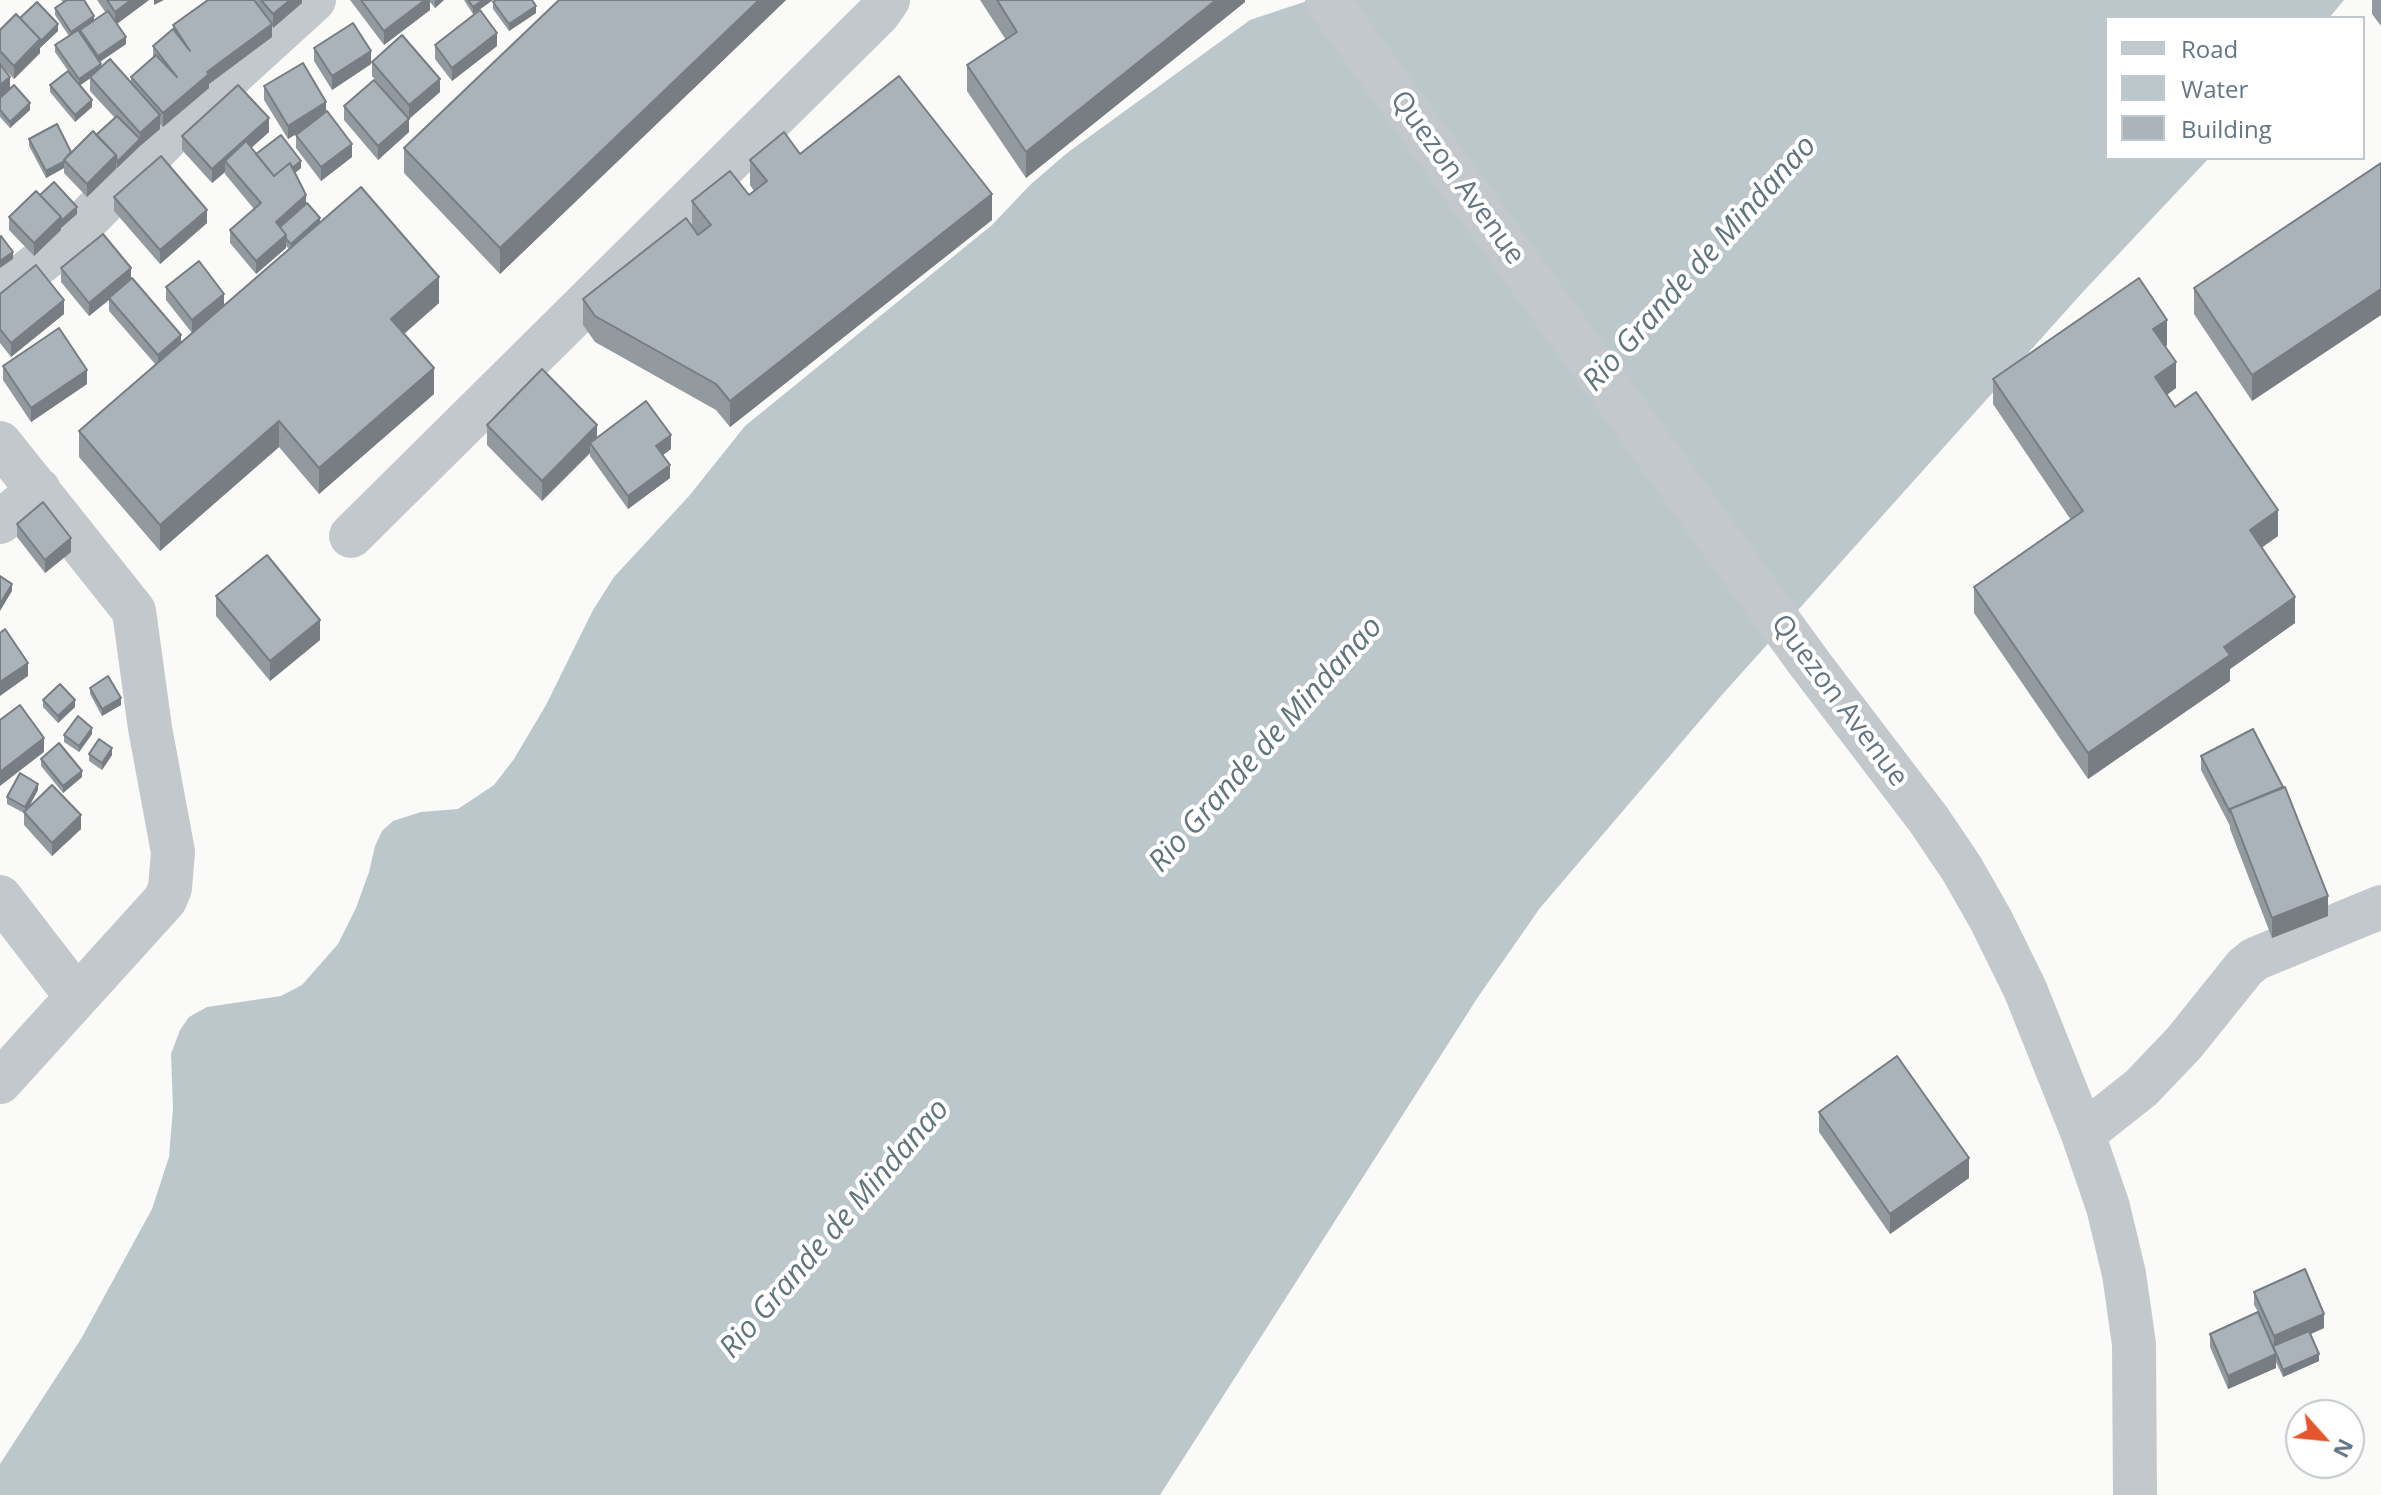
<!DOCTYPE html>
<style>
body{margin:0}
#map{position:relative;width:2381px;height:1495px;overflow:hidden;background:#fafaf8;font-family:"Open Sans",sans-serif}
canvas{display:block}
.legend{position:absolute;left:2105px;top:16px;width:260px;height:144px;box-sizing:border-box;background:#fff;border:2px solid #c1c8cd;margin:0;padding:10px 14px;list-style:none;font-size:24px;color:#657683}
.legend li{display:flex;align-items:center;gap:16px;height:40px}
.legend b{width:40px;border:2px solid #c1c8cd}
.north{position:absolute;left:2285px;top:1399px;width:80px;height:80px;box-sizing:border-box;background:#fff;border:2px solid #c1c8cd;border-radius:50%;rotate:117deg;font-size:22px;font-weight:700;line-height:32px;text-align:center;color:#657683}
.north::after{content:'';display:block;margin:auto;width:28px;height:36px;background:#e4572e;clip-path:polygon(50% 0,100% 100%,50% 72%,0 100%)}
</style>
<div id="map">
<canvas width="2381" height="1495"></canvas>
<ul class="legend">
<li><b style="height:10px;background:#c3c8cc"></b>Road</li>
<li><b style="height:22px;background:#bbc7cb"></b>Water</li>
<li><b style="height:22px;background:#aab3b9"></b>Building</li>
</ul>
<div class="north">N</div>
</div>
<script>
const g = document.querySelector('canvas').getContext('2d');
g.lineJoin = 'round';
function fillPath(path, color) { g.fillStyle = color; g.fill(path, 'evenodd'); }
function strokePath(path, color, width, dash) { g.strokeStyle = color; g.lineWidth = width; g.lineCap = dash ? 'butt' : 'round'; g.setLineDash(dash || []); g.stroke(path); }
function write(font, color, halo, rows, align = 'center') {
  g.font = font + ' "Open Sans",sans-serif'; g.lineWidth = 8; g.setLineDash([]); g.textBaseline = 'middle'; g.strokeStyle = halo; g.fillStyle = color; for (const [text, x, y, turn = 0] of rows) {
    g.save(); g.translate(x, y); g.rotate((+turn || 0) * Math.PI / 180); g.textAlign = isNaN(turn) ? turn : align; if (halo) g.strokeText(text, 0, 0); g.fillText(text, 0, 0); g.restore();
  }
}
fillPath(new Path2D(`
 M1310,0h1034l-15,18h-222v140h102l-128,136 -360,402 -181,212 -62,89 -318,498h-1160v-31l81,-125 71,-130 17,-52 4,-49 -2,-54 9,-24 9,-13 18,-10 74,-11 21,-11 36,-41 18,-36 13,-36 6,-26 7,-15 11,-10 28,-9 37,-3 36,-24 20,-26 32,-54 47,-95 21,-33 75,-81 56,-70 247,-201 38,-40 37,-32 172,-125 11,-8z`), '#bbc7cb');
strokePath(new Path2D(`
 M1327,0l483,664 119,156 33,49 29,51 34,69 58,145 25,73 16,67 10,70 1,151
 M0,293l60,-46 143,-146 111,-101
 M0,443l134,168 16,117 23,124 -3,36 -5,12 -165,182
 M0,522l39,-32
 M351,536l528,-523 9,-13
 M0,897l77,100
 M2083,1134l58,-46 43,-45 61,-76 10,-8 126,-52`), '#c3c8cc', 44);
fillPath(new Path2D(`
 M61,0h23l10,21 12,-8 -9,-13h52l-32,24 9,20 -26,18 1,5 30,15v-5l22,-19v-12l20,-16v-5l35,-25h94v3l-29,25 -1,-2v11l-63,47v4l-46,39 -3,-3v5l-20,17 -23,22h-1l-29,29 -23,-24v-5l-18,10 -17,-32v-7l42,13 25,-17 19,-17 -25,-27v-13l-10,7 12,22 -17,15 -25,-30v-7l19,-13 -14,-20v-7l14,-9 -14,-21v-7l8,-6z
 M350,0h94l-9,8 -5,-6v8l-46,35z
 M464,0h29l-20,14z
 M559,0h227l-286,274 -96,-101v-25z
 M980,0h265v2l-219,176 -59,-87v-26l39,-25z
 M2372,0h9v26l-9,-12z
 M493,2l43,11 -27,18 -16,-22z
 M20,18l38,13 -18,17v5l-26,26 -12,-13 8,23 20,21 -20,18 -10,-11v-87z
 M435,45l62,1 -45,35 -17,-22z
 M314,48l57,16 -39,26 -18,-29z
 M372,62l68,30 -31,27v13l-31,28 -34,-40v-14l49,-5 -21,-25z
 M264,86l62,25 26,46 -31,24 -25,-33v-13l3,-3 -11,7 -24,-39z
 M269,132l-18,16 5,6 45,14 -6,5 11,31 14,19 119,80 -35,31 30,60 -115,100 -40,-47 -119,104 -81,-94v-26l77,-66 -47,-54v-11l-20,16 -28,-34v-14l70,11 50,64 11,-10 -26,-33v-13l58,19 65,-57 -3,-3v2l-30,26 -26,-31v-13l24,-21 -29,-35v-2l-13,11 -30,-33v-14z
 M800,154l192,66 -262,207 -14,-17 -121,-68 -12,-17v-26l109,-73v-25l57,-6 5,-4 -4,-6v-25z
 M2381,163v152l-129,86 -58,-87v-26z
 M40,195l37,19 -16,14v-1v3l-27,26 -25,-26v-13z
 M114,197l93,26 -47,41 -46,-53z
 M0,294l64,20 -53,43 -11,-14z
 M2167,345l-1,2 10,41 -9,7 8,12 103,129 -16,11 33,76 -65,46v12l-142,98 -114,-166v-26l97,-67 -78,-116v-25z
 M3,366l84,18 -56,38 -28,-42z
 M487,425l110,12 74,12 -8,6 7,23 -42,31 -38,-53v-3l-48,48 -55,-56z
 M17,524l54,28 -26,21 -28,-36z
 M216,596l104,44 -50,41 -54,-65z
 M90,688l31,17 -19,11 -12,-22z
 M43,700l32,7 -17,16 -15,-16z
 M92,734l-13,18 -15,-10v-7z
 M89,754l23,1 -10,15 -13,-9z
 M2201,756l127,160 -56,22 -42,-109v-3l-29,-56z
 M41,759l41,18 -19,16 -22,-27z
 M38,790l-9,17 52,22 -29,27 -28,-31v-12l-17,-9v-7z
 M1819,1112l150,66 -79,56 -71,-102z
 M2254,1292l70,36 -13,6 8,27 -36,16 -7,-15v6l-48,21 -18,-42v-13l48,-22 -4,-7z`), '#929a9f');
fillPath(new Path2D(`
 M131,0h18l-34,25v-13z
 M154,0h10l-10,5z
 M290,0h12v3l-29,25v-14z
 M425,0h5v10l-46,35v-14z
 M436,0h8l-9,8v-7z
 M483,0h10l-20,14v-7z
 M759,0h27l-286,274v-26z
 M1216,0h29v2l-219,176v-26z
 M536,6v7l-27,18v-7z
 M94,16v7l-23,15v-6z
 M58,24v7l-18,17v5l-26,26v-13z
 M272,24v13l-63,47v4l-46,39v-14l44,-41z
 M497,33v13l-45,35v-13z
 M126,37v7l-28,19v-7z
 M371,51v13l-39,26v-14z
 M101,64v7l-22,15v-7z
 M10,77v14l-10,7v-13z
 M440,79v13l-31,27v-14z
 M92,100v7l-17,15v-7z
 M326,102v14l-38,23v-13z
 M30,103v7l-20,18v-6z
 M160,115v14l-20,17v-13z
 M269,118v14l-39,35 -5,-6v11l-13,11v-14z
 M409,119v13l-31,28v-14z
 M140,139v7l-23,22v-6z
 M352,144v13l-31,24v-14z
 M116,155v14l-29,28v-13z
 M64,161v7l-18,10v-7z
 M301,161v7l-27,22v-7z
 M992,194v26l-262,207v-26z
 M306,195v14l-26,23 -4,-10z
 M77,207v7l-16,14v-7z
 M207,210v13l-47,41v-14z
 M61,217v13l-27,26v-13z
 M320,218v7l-29,26v-7z
 M286,235v13l-30,26v-13z
 M13,252v7l-13,9v-7z
 M131,268v14l-42,34v-13z
 M439,277v26l-48,42v-26z
 M2381,289v26l-129,86v-26z
 M224,294v14l-32,25v-13z
 M64,300v14l-53,43v-14z
 M2167,320v25l-14,10v-26z
 M181,335v13l-23,20v-13z
 M2176,362v26l-21,15v-26z
 M434,368v26l-115,100v-26z
 M87,370v14l-56,38v-14z
 M279,421v26l-119,104v-26z
 M597,425v20l-7,-2v10l-48,48v-20z
 M671,435v14l-15,11v-14z
 M670,465v13l-42,31v-13z
 M2278,510v26l-28,20v-26z
 M71,538v14l-26,21v-13z
 M12,584v7l-12,20v-7z
 M2295,597v26l-65,46v12l-142,98v-26l136,-106z
 M320,620v20l-50,41v-20z
 M28,663v13l-28,20v-14z
 M121,698v7l-19,11v-7z
 M75,700v7l-17,16v-7z
 M92,728v6l-13,18v-6z
 M44,738v14l-44,34v-14z
 M112,748v7l-10,15v-7z
 M82,771v6l-19,16v-7z
 M38,784v6l-13,24v-7z
 M81,815v14l-29,27v-13z
 M2328,896v20l-56,22v-20z
 M1969,1158v20l-79,56v-20z
 M2324,1314v14l-50,22v-14z
 M2276,1354v14l-48,21v-13z
 M2319,1354v7l-36,16v-7z`), '#777d82');
const building = new Path2D(`
 M67,0h17l10,16 -23,16 -16,-24z
 M107,0h24l-16,12z
 M208,0h46l18,24 -65,48 2,2 -46,39 -32,-36 25,-22 21,22 -24,-31 20,-17 17,22 -17,-26z
 M261,0h29l-17,14z
 M361,0h64l-41,31z
 M468,0h15l-10,7z
 M496,0h36l4,6 -27,18 -16,-22z
 M559,0h200l-259,248 -96,-100z
 M997,0h219l-190,152 -59,-87 50,-33z
 M37,2l21,22 -18,18v-3l-20,-21z
 M480,10l17,23 -45,35 -17,-23z
 M108,11l18,26 -28,19 -18,-26z
 M16,14l24,25 -26,27 -14,-15v-21z
 M353,23l18,28 -39,25 -18,-28z
 M78,30l23,34 -22,15 -24,-34z
 M402,35l38,44 -31,26 -37,-43z
 M110,59l50,56 -20,18 -50,-56z
 M303,63l23,39 -38,24 -24,-40z
 M0,64l10,13 -10,8z
 M68,71l24,29 -17,15 -25,-30z
 M899,76l93,118 -262,207 -14,-17 -121,-68 -12,-17 103,-81 12,17 13,-10 -19,-24 38,-30 19,24 18,-14 -17,-21 34,-28 16,22z
 M374,80l35,39 -31,27 -34,-40z
 M14,85l16,18 -20,19 -10,-12v-12z
 M238,85l31,33 -57,51 -30,-33z
 M327,111l25,33 -31,23 -25,-32z
 M117,116l23,23 -23,23 -1,-7 -20,-20z
 M57,124l14,28 -7,8 1,1 -19,10 -17,-32z
 M93,131l23,24 -29,29 -23,-24z
 M281,135l20,26 -9,7 -2,-5 -16,13 -18,-22z
 M246,141l28,35 16,-13 16,32 -30,27 10,13 -30,26 -26,-31 31,-27 -36,-42z
 M161,156l46,54 -47,40 -46,-53z
 M2381,163v126l-129,86 -58,-87z
 M54,182l23,25 -16,14v-4l-21,-22z
 M361,187l78,90 -48,42 43,49 -115,100 -40,-47 -119,104 -81,-94z
 M36,191l25,26 -27,26 -25,-26z
 M307,203l13,15 -29,26 -5,-5v-4l-6,-8z
 M103,234l28,34 -42,35 -28,-35z
 M1,236l12,16 -13,9v-24z
 M199,261l25,33 -32,26 -26,-33z
 M36,265l28,35 -53,43 -11,-14v-35z
 M132,278l49,57 -23,20 -49,-57z
 M2139,278l28,42 -14,9 23,33 -21,15 20,30 21,-15 82,118 -28,20 45,67 -71,50 6,8 -142,98 -114,-166 109,-76 -90,-132z
 M59,328l28,42 -56,38 -28,-42z
 M542,369l55,56 -55,56 -55,-56z
 M646,401l25,34 -15,11 14,19 -42,31 -38,-53z
 M43,502l28,36 -26,22 -28,-36z
 M267,555l53,65 -50,41 -54,-65z
 M0,576l12,8 -12,20z
 M5,629l23,34 -28,19v-49z
 M108,676l13,22 -19,11 -12,-21z
 M60,684l15,16 -17,16 -15,-16z
 M20,705l24,33 -44,34v-52z
 M78,716l14,12 -13,18 -15,-11z
 M2253,729l30,58 -53,22v3l-29,-56z
 M99,739l13,9 -10,15 -13,-9z
 M59,743l23,28 -19,15 -22,-27z
 M20,773l18,11 -13,23 -18,-10z
 M52,785l29,30 -29,28 -28,-31z
 M2285,787l43,109 -56,22 -42,-109z
 M1897,1056l72,102 -79,56 -71,-102z
 M2305,1269l19,45 -50,22 -20,-44z
 M2258,1312l18,42 -48,22 -18,-42z
 M2309,1331l10,23 -36,16 -10,-24z`);
fillPath(building, '#aab3b9');
strokePath(building, '#777d82', 2);
write('28px', '#657683', '#fff', [
 ["Quezon Avenue",1457,178,54],
 ["Quezon Avenue",1839,701,53]
]);
write('italic 30px', '#60757c', '#fff', [
 ["Rio Grande de Mindanao",1700,264,-48],
 ["Rio Grande de Mindanao",1266,745,-48],
 ["Rio Grande de Mindanao",835,1229,-49]
]);
</script>
